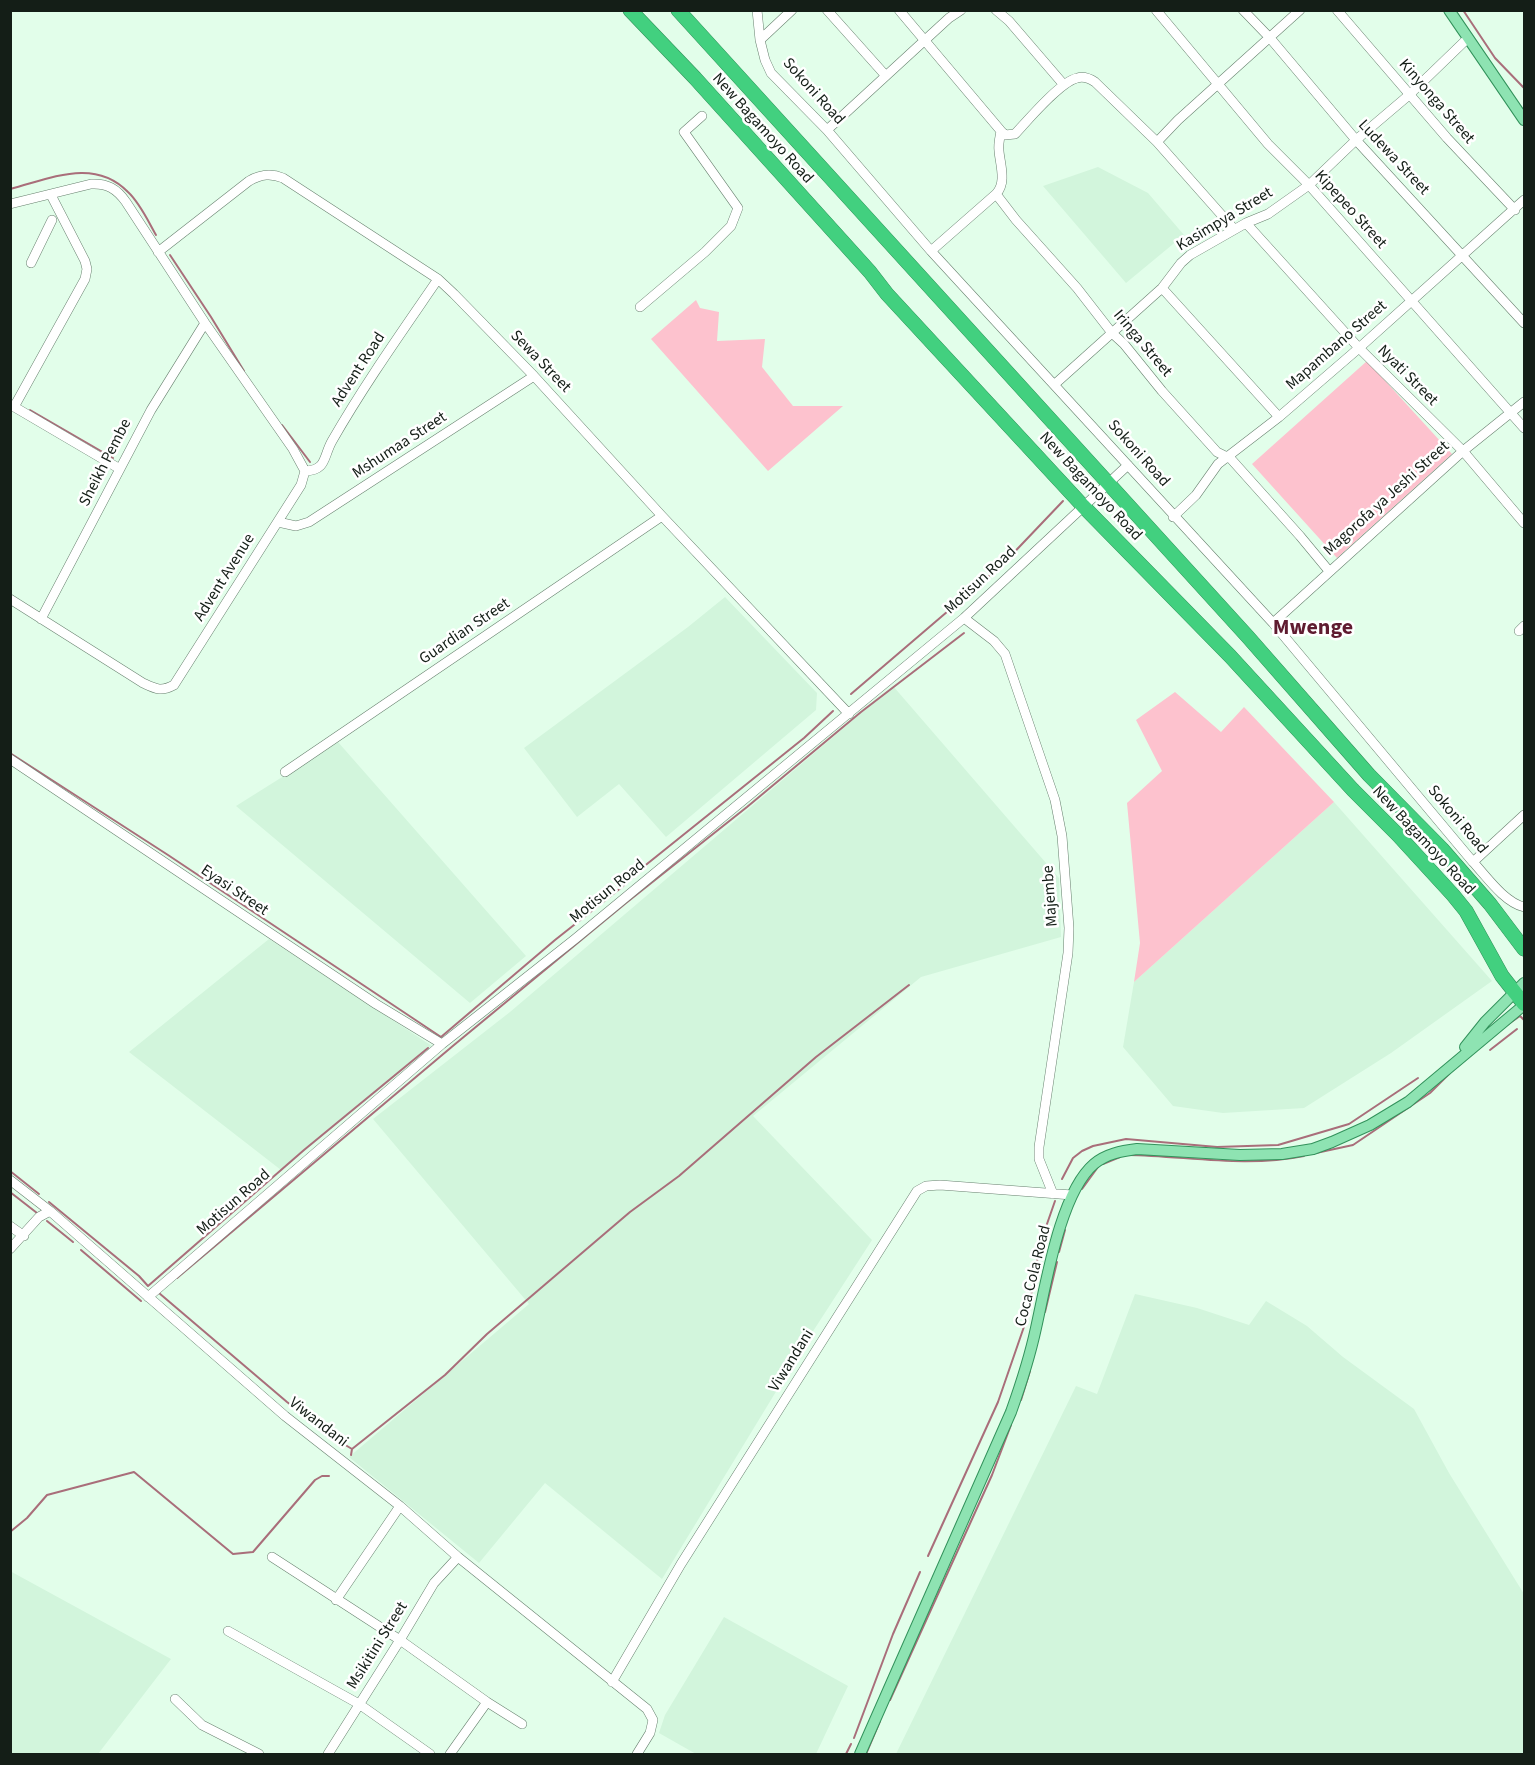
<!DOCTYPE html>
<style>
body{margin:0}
#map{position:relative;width:1535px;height:1765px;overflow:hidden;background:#e2feea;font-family:"Source Sans 3",sans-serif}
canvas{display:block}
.frame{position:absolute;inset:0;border:12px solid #141e17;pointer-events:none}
</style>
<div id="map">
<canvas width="1535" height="1765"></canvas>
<div class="frame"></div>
</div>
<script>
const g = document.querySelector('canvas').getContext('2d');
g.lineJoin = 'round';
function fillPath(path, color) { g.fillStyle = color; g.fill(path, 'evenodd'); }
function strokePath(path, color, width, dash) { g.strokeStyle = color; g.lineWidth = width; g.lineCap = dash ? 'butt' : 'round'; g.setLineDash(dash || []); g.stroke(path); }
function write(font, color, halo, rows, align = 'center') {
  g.font = font + ' "Source Sans 3",sans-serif'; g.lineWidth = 5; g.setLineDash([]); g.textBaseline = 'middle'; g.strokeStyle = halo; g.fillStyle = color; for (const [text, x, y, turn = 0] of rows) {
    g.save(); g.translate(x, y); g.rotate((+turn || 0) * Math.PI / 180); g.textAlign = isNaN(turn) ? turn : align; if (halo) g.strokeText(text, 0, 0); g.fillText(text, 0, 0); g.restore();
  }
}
fillPath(new Path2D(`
 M1098,167l50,26 36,42 -58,48 -83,-97z
 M725,597l92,96 -1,17 -150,127 -47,-53 -42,33 -53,-69 164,-121z
 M893,686l166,192 2,59 -140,40 -168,139 119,124 -64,99 -146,240 -117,-96 -66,80 -130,-106 180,-153 -156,-185 137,-107z
 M338,742l188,214 -56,47 -234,-197z
 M1334,802l158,179 -101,72 -87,55 -81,5 -50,-7 -50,-59 11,-65z
 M269,939l163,107 -151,124 -152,-118z
 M1135,1294l62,14 52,17 17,-24 41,25 36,31 71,52 35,64 75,121v160h-628l180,-368 21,8z
 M10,1571l161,88 -73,95h-87z
 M724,1617l124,69 -32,68h-120l-37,-21 6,-18z`), '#d2f5dc');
fillPath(new Path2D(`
 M696,300l4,8 19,4 -2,29 48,-2 -3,28 31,39h50l-75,65 -117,-132z
 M1367,361l85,93 -115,104 -85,-94z
 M1175,692l46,40 23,-25 90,95 -200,180 6,-39 -13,-140 35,-32 -26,-51z`), '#fdc2ce');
strokePath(new Path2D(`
 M1463,10l32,48 29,30
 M10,189c40,-10 84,-32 118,3 12,11 20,29 28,43
 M170,255l41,62 33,54
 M30,410l83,48
 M282,425l28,37
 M851,694l152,-130 60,-63
 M10,753l158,102 273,182
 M1507,1025l13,-9 4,4
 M441,1037l114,-97 67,-53 15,-15 167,-134 29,-27
 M1490,1050l27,-21
 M1316,1153l37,-8 77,-52 20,-20
 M1128,1155c59,1 117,13 176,1
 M1103,1164l17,-7
 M10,1171l29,23
 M1062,1179l11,-21 9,-7 11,-5 33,-7 91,8 61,-2 71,-21 69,-46
 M1082,1189l16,-22
 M10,1192l27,21
 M49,1202l90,74 9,10 156,-136 124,-102
 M47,1221l26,21
 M81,1250l60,51
 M1059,1252l6,-22
 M177,1278l277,-233 172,-142 121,-96 114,-95 103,-79
 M159,1293l128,109 50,38 15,9
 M1045,1312l12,-50
 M1021,1400l9,-29
 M351,1455l1,-6 93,-74 42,-41 143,-122 49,-36 137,-119 93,-72
 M10,1532l17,-14 20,-23 87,-23 99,82 20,-2 62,-72 7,-4h7
 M928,1556l70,-154 29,-84 13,-74 15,-43
 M890,1700l102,-225 19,-50
 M854,1738l39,-104 27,-62
 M846,1754l5,-10
 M866,1754l14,-33`), '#a96e7a', 2);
const minor = new Path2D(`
 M757,10l3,30 5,20 6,13 56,57 104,121 342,372 200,239c14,15 31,40 51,45
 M827,10l59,66
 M899,10l102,121c-1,6 -3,13 -2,20 1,13 8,32 -3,43
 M996,10l13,11 55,64
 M1156,10l112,134 41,41 215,243
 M1243,10l27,28 86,102 168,183
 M1337,10l110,128 68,72
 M760,40l32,-30
 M827,130l122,-112 12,-8
 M1001,131l4,4 10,-1c13,-14 45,-52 62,-56 7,-2 12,0 18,4l62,60 77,87
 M1157,142l21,-22 122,-110
 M10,204l81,-20c16,-1 26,5 35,18l79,121 88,126 12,22 -4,14 -127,200c-13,7 -18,4 -31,-2l-133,-84
 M1246,223l113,125 104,103 61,72
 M931,251l65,-57 20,26 61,68 35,45 12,11 38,47 55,61 14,7 69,77 29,35
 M158,252l91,-71c12,-7 22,-8 34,-3l155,101 16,15 80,82 128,140 187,198
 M31,263l21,-43
 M1162,288l117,129
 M640,307l65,-55 26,-26 7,-18 -54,-76 18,-16
 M1055,384l107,-96 19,-25 9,-8 56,-32 22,-9 41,-29 47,-45 53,-45 59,-57
 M11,405l109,64
 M14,407l71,-128 2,-10 -2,-8 -34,-66
 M305,471c22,-1 18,-14 27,-30 32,-56 69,-108 106,-162
 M1173,517l23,-22 22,-31 61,-47 80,-69 165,-148
 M278,522l18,4 13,-4 225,-146
 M964,618l30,23 11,13 50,146 7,36 7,92 -1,25 -29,194v12l14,35
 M41,619l110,-209 54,-87
 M1273,623l190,-172 61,-49
 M1519,631l5,-5
 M10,759l366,245 66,40
 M285,772l377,-256
 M1473,862l51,-47
 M10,1180l40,31 235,205 115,90 58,51 189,152 6,11 -3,13 -13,21
 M10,1226l14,10
 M10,1249l29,-32 11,-6
 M148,1297l294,-253 133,-105 389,-321 164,-153
 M272,1557l128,83 87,62 35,22
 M336,1600l64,-94
 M228,1631l131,73 71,50
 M612,1682l69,-118 236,-373 9,-5 14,-1 132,10
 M175,1699l27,26 57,29
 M328,1754l72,-114 34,-57 24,-26
 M450,1754l37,-52`);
const major = new Path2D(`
 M1449,10l75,110
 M1465,1047l20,-25 39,-39
 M860,1754l151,-342c10,-28 19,-56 25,-84 10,-44 24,-135 58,-164 12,-10 27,-13 43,-15l103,6 42,-1 31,-5 19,-7 38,-17 38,-23 116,-97`);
const highway = new Path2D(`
 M630,10l65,68 175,194 17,22 196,212 147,150 123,134 45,45 55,60 13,16 36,65 22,28
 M678,10l570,627 121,138 73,74 48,55 34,45`);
strokePath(minor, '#68816f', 10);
strokePath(major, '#32925b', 12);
strokePath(highway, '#32925b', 15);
strokePath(minor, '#fff', 9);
strokePath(major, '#8ee3b2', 10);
strokePath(highway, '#42d07f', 14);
write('16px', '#141e17', '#fff', [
 ["Sokoni Road",813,92,48],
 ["Kinyonga Street",1436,102,49],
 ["New Bagamoyo Road",762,129,48],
 ["Ludewa Street",1393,158,47],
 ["Kipepeo Street",1350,210,48],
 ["Kasimpya Street",1225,220,-31],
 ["Iringa Street",1142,344,50],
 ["Mapambano Street",1337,346,-41],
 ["Sewa Street",540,362,46],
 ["Advent Road",359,370,-57],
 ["Nyati Street",1407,376,45],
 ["Mshumaa Street",400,446,-33],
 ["Sokoni Road",1138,454,48],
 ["Sheikh Pembe",106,463,-63],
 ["New Bagamoyo Road",1090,487,47],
 ["Magorofa ya Jeshi Street",1387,499,-42],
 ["Advent Avenue",225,578,-58],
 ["Motisun Road",981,581,-43],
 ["Guardian Street",465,632,-34],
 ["Sokoni Road",1457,820,50],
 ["New Bagamoyo Road",1423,841,47],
 ["Eyasi Street",234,891,34],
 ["Motisun Road",608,892,-39],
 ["Majembe",1051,896,-94],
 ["Motisun Road",234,1203,-41],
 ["Coca Cola Road",1034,1276,-76],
 ["Viwandani",792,1361,-58],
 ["Viwandani",318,1423,38],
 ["Msikitini Street",378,1646,-58]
]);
write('bold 22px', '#5f1b30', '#fff', [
 ["Mwenge",1313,629]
]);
</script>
